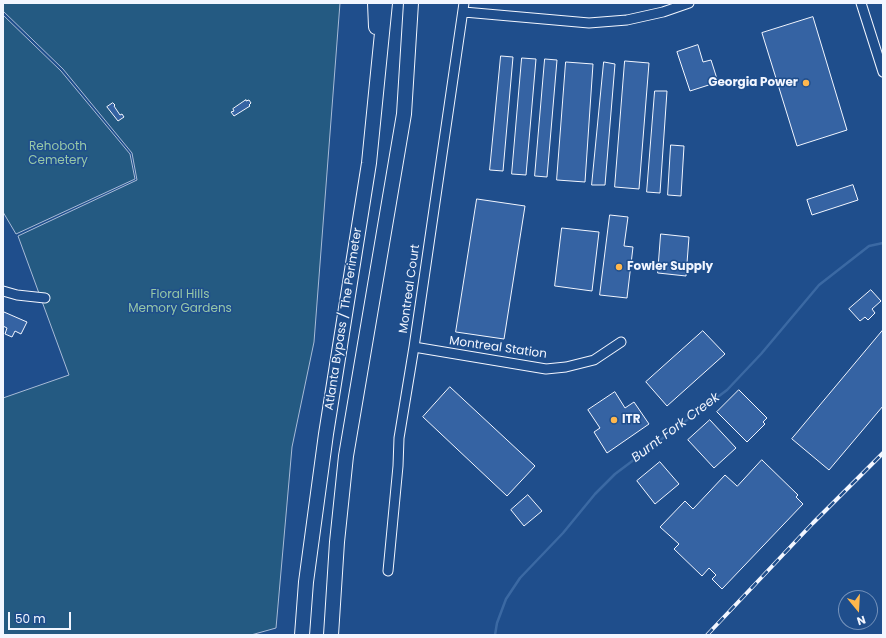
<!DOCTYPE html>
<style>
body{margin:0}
#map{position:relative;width:886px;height:638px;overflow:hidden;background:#1f4e8c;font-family:Poppins,sans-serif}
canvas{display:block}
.frame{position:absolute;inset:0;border:4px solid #f2f6ff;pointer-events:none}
.north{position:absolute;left:838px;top:590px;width:40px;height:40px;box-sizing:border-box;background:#1f4e8c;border:1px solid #7391ba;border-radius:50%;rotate:162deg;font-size:11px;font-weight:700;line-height:16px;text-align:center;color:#f2f6ff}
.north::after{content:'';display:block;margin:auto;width:14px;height:18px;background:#ffb74d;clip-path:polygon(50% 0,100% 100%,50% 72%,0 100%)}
.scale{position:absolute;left:8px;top:612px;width:63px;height:18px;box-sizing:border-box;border:2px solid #f2f6ff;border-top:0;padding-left:5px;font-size:12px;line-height:14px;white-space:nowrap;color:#f2f6ff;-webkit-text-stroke:3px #1f4e8c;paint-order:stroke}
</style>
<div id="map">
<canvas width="886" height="638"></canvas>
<div class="frame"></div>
<div class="north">N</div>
<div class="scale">50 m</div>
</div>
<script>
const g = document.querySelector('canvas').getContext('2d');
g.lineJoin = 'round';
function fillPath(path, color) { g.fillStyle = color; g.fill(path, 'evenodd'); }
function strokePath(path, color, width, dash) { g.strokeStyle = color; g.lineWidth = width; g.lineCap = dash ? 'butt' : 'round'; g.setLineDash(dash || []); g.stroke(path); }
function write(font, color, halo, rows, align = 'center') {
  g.font = font + ' Poppins,sans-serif'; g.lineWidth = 3; g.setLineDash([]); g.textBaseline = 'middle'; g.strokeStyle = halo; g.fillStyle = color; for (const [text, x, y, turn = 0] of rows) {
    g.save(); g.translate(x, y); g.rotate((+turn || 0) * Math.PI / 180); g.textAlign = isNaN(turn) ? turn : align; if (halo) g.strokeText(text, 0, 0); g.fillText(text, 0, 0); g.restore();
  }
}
const green = new Path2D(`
 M3,3h337l-26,339 -22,105 -16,181 -25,7h-248v-237l66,-23 -51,-139 119,-56 -5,-27 -69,-84 -60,-58z
 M3,15l58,56 69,83 5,25 -119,55 -13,-22z`);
fillPath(green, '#245a82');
strokePath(green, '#a8bbd7', 1);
strokePath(new Path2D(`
 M495,635l2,-12 9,-24 14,-21 43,-45 32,-39 20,-20 112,-84 34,-36 58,-69 50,-39 14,-3`), '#3b69a3', 2.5);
const building = new Path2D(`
 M813,17l34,113 -50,16 -35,-113z
 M698,45l5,17 8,-2 7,22 -28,9 -13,-39z
 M501,56l12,1 -10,114 -13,-1z
 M522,58l14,1 -10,116 -14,-1z
 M545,59l12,1 -10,117 -12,-1z
 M625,61l24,2 -10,126 -24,-2z
 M566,62l27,2 -8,118 -28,-2z
 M604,62l11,2 -10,121h-13z
 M655,91h12l-7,102 -13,-1z
 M246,100v1l3,-1 2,3 -2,2 1,1 -16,10 -3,-4 3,-1 -1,-2z
 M113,103l2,2 -1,1 6,9 2,-1 2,3 -6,4 -11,-14z
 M671,145l13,1 -3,50 -13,-1z
 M853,185l5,15 -46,15 -5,-15z
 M477,199l48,7 -21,133 -48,-7z
 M610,215l18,2 -4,29 9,1 -6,51 -27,-3z
 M562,228l37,4 -7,59 -37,-5z
 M661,234l28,3 -3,39 -28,-3z
 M871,290l10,11 -9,8 3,4 -7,7 -3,-3 -5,4 -11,-12z
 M4,312l23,10 -6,12 -6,-3 -3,6 -7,-3 2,-6 -4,-2z
 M883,330v76l-54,64 -37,-31z
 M703,331l22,23 -58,52 -21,-24z
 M450,387l85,79 -28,30 -84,-79z
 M739,390l28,28 -4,4 2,2 -18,18 -30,-30z
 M615,392l10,16 9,-6 15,22 -42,29 -13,-21 6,-4 -12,-18z
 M710,420l26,28 -22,20 -26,-28z
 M762,460l36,35 -2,2 7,7 -81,85 -10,-10 4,-4 -7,-7 -7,8 -28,-27 5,-5 -19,-17 25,-26 8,8 32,-34 12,11z
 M660,462l19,22 -24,20 -18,-23z
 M528,495l14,16 -18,15 -13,-16z`);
fillPath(building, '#3563a3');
strokePath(building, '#f2f6ff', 1);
const minor = new Path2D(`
 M861,3l22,69
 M464,12l125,11 38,-3 36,-8 26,-9
 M3,291l14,4 28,3
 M414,347l132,22 20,-2 28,-7 27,-18
 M388,571l10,-105 1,-28 15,-91 50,-344`);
const highway = new Path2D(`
 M375,3l1,24
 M302,635l4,-53 20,-148 43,-271 16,-160
 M331,635l6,-93 9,-86 58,-342 7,-111`);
strokePath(minor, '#f2f6ff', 11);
strokePath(highway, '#f2f6ff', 16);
strokePath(minor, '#1f4e8c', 9);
strokePath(highway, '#1f4e8c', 14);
const rail = new Path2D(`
 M707,635l106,-112 70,-70`);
strokePath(rail, '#f2f6ff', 4);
strokePath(rail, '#1f4e8c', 2.5, [8]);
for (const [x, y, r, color] of [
 [806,83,4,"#ffb74d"],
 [619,267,4,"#ffb74d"],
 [614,420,4,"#ffb74d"]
]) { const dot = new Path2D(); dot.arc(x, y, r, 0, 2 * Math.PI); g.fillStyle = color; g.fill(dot); strokePath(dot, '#1f4e8c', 1.5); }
write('bold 12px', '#f2f6ff', '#1f4e8c', [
 ["Georgia Power",798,83,"right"],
 ["Fowler Supply",627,267],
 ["ITR",622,420]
], 'left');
write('12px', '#97c8a6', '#1f4e8c', [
 ["Rehoboth",58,147],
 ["Cemetery",58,161],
 ["Floral Hills",180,295],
 ["Memory Gardens",180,309]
]);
write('12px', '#f2f6ff', '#1f4e8c', [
 ["Montreal Court",410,289,-82],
 ["Atlanta Bypass / The Perimeter",344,319,-81],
 ["Montreal Station",498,348,8]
]);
write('italic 13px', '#f2f6ff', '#1f4e8c', [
 ["Burnt Fork Creek",676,428,-37]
]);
</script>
